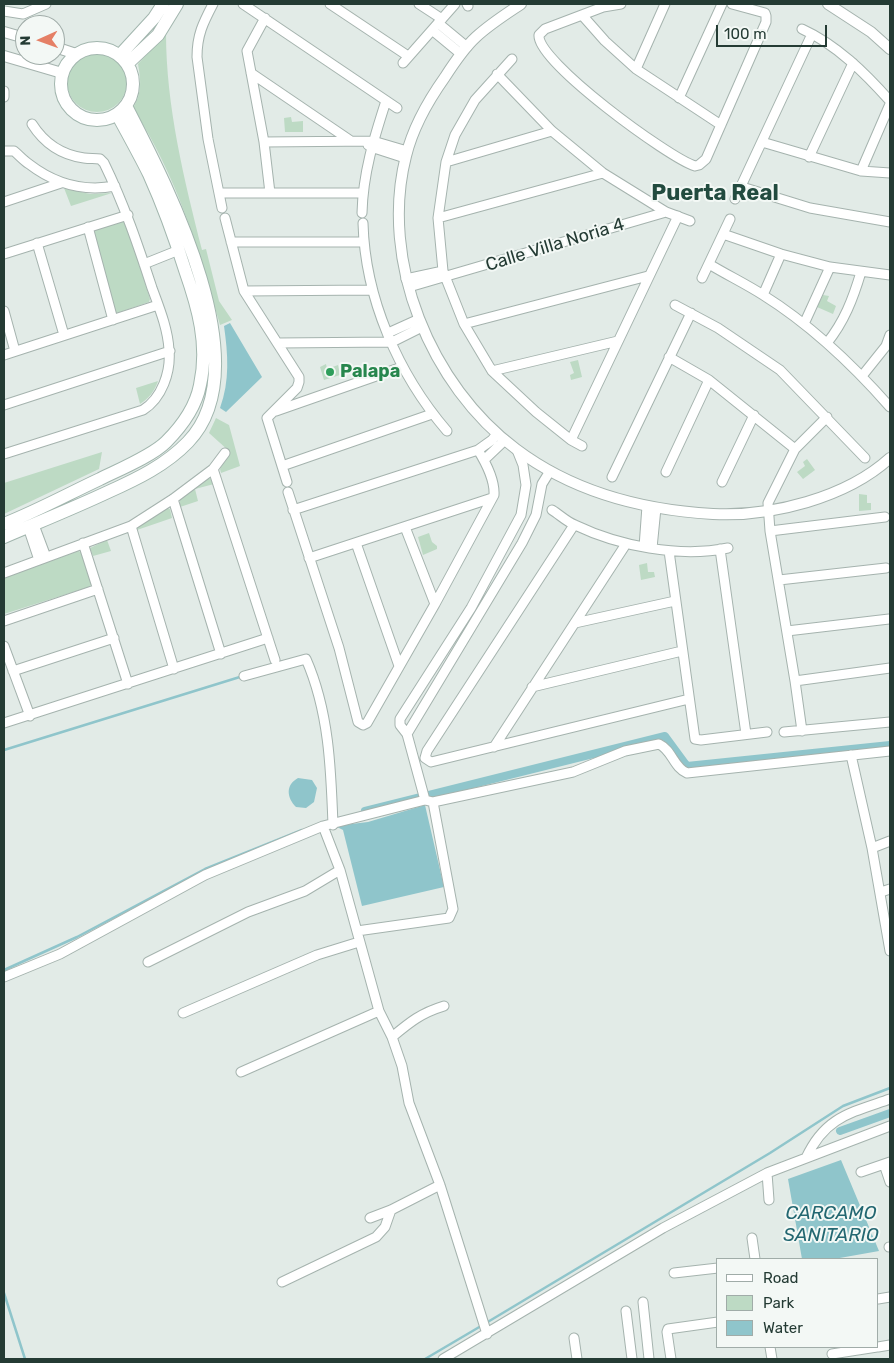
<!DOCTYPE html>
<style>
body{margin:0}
#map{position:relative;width:894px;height:1363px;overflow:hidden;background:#e2ebe7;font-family:Rubik,sans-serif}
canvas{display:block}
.frame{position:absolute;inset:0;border:5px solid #243b34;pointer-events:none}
.legend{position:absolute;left:716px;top:1258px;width:162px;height:90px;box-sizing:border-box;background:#f3f8f5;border:1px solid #a0aca8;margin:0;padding:6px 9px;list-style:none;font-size:15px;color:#243b34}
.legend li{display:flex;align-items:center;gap:10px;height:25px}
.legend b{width:25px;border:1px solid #a0aca8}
.north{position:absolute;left:15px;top:15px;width:50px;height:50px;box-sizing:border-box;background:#f3f8f5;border:1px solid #a0aca8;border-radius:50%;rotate:268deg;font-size:14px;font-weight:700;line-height:20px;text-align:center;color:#243b34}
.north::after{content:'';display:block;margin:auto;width:18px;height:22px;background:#e58066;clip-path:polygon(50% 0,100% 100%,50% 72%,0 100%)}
.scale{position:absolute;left:716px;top:25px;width:111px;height:22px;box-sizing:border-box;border:2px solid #243b34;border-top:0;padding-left:6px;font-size:15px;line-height:18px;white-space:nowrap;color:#243b34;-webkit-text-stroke:4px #f3f8f5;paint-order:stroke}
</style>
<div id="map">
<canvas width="894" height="1363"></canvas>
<div class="frame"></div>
<ul class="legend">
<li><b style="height:6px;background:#fff"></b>Road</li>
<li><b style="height:14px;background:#bddac4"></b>Park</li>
<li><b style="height:14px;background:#8fc5cb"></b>Water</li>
</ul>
<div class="north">N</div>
<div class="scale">100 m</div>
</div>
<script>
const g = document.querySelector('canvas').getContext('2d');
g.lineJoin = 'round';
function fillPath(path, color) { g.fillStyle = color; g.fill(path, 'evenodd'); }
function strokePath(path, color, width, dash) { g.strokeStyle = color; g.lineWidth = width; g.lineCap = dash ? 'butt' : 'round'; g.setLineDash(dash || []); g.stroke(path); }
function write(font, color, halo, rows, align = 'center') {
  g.font = font + ' Rubik,sans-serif'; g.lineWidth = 4; g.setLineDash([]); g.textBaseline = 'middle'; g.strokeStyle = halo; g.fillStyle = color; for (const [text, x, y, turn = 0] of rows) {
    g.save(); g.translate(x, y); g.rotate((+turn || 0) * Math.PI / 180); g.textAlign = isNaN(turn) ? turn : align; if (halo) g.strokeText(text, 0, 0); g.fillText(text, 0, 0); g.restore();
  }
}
fillPath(new Path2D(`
 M166,33c0,73 18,146 36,217l4,-1 13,52 13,19 -12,5c-21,-76 -44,-150 -87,-217 9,-15 8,-27 5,-44z
 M67 82a30 30 0 1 1 60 0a30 30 0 1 1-60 0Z
 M291,117l1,5 11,-1v11h-18l-1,-14z
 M64,188l26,6 22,-1 -41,13z
 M123,220l3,2 24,77 -1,3 -32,11 -2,-1 -21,-80 1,-3z
 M823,295l6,1 -2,5 9,5 -3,8 -16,-7z
 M578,360l4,17 -11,3 -1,-5 4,-2 -4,-11z
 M326,364l1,5 11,-4 2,10 -16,5 -4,-13z
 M158,381c-4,11 -9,17 -18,23l-4,-16z
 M216,418l13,7 11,41 -19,7 -1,-4 9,-18 -20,-18z
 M102,452l-3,17 -95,45v-31z
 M807,459l8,11 -12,9 -6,-7 8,-6 -2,-4z
 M208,478l3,1 3,5 -19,5 3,12 -18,6v-8z
 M859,494l8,1v8h4v7l-12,1z
 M167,508l3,1 2,9 -35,12v-4z
 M429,533l3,9 5,4v3l-14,6 -5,-18z
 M107,540l4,11 -18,5 -3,-8z
 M78,551l3,1 11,32 -3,3 -85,27v-36z
 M647,563l1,9h6l1,5 -14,3 -2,-15z`), '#bddac4');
fillPath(new Path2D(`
 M230,323l32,54 -36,35 -6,-4c10,-27 8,-54 4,-82z
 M298,778l14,2 5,8 -3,14 -8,6 -10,-1c-9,-9 -11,-22 2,-29z
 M425,805l19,82 -82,19 -19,-76 -8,-4 33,-4z
 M841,1160l38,91 -45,8h-32l-14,-80z`), '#8fc5cb');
strokePath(new Path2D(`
 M4,750l239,-74
 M4,970l73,-33 128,-68 97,-39
 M4,1293l21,66
 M486,1323l284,-170 73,-47 47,-18
 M425,1359l56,-33`), '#8fc5cb', 2.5);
strokePath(new Path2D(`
 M365,811l300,-75 22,30 203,-21
 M840,1131l50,-18`), '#8fc5cb', 8);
const minor = new Path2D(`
 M213,4c-10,19 -16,31 -16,53l11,82 14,69
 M243,4l154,104
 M330,4l78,52
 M419,4l23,15
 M467,4l1,2
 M621,4l-18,3 -58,22 -6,6c-3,26 130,123 156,131l4,-1 7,-6 60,-137v-6l-1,-3 -33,-9
 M4,11l19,3 23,-10
 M582,15l23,26 31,28 85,56
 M265,18l-18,33 17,91 6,51
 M438,23l29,24
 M802,29c35,16 63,44 88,72
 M432,30l29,24
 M512,59l-37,41 -20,35 -9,27 -8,56 5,53 21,53 28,47 44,41 35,28 11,6
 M403,63l52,-59
 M636,69l29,-65
 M251,73l100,68
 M497,74l55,57 51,42 63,39 24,9
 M4,91v6
 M679,98l43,-94
 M264,142l109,-1 34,10
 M762,142l99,29 29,2
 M368,145l3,2 34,11
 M4,151h10c5,4 9,9 15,13 26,20 54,28 86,22
 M809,157l44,-94
 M446,162l106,-31
 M861,171l29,-67
 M742,187l68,21 80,14
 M219,193h143
 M735,199l77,-165
 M4,202l57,-19
 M362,213c1,-40 12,-75 24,-112
 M225,218l19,73 55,86v5l-2,6 -30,30 20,64
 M438,218l165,-45
 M363,223c2,75 35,151 84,208
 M88,227l25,93
 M723,234l58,20 49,13 60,8
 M231,242h132
 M37,243l27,92
 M4,254l124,-39
 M144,264l35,-14
 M709,264c18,11 37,20 54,31 48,30 90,70 127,112
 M702,278l28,-59
 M406,279l37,-8
 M409,287l257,-75
 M244,291l128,-1
 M763,295l18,-41
 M675,305l43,23 62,42 85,88
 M4,311l11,40
 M464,324l184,-48
 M804,324l26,-57
 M388,333l31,-14
 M278,343l114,-1 30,-15
 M827,343c17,-21 26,-44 34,-71
 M4,355l154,-50
 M669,357l40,23 86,69
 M492,371l126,-30
 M862,376l24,-30 4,-11
 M4,405l166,-54
 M276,411l126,-44
 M571,440l107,-224
 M4,454l139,-44c19,-12 28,-38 26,-60 -1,-21 -10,-43 -17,-62 -14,-43 -28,-84 -48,-125l-4,-4c-5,-1 -10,0 -16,-1 -22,-3 -40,-15 -52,-34
 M484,460l21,-20
 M282,466l150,-52
 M213,469l62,191
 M666,472l43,-92
 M612,477l79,-164
 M722,482l32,-67
 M288,492l51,156 19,74 5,3 4,-2 68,-119 59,-109c1,-15 -8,-32 -16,-45
 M173,499l48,155
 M293,510l185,-60 14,-10 5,-6
 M552,510c8,5 15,12 23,15 44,21 104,33 153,23
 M34,525l12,32
 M574,525l-147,226 -2,7 6,4 258,-63
 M131,526l43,143
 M28,527l11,33
 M405,527l30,77
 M770,531l115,-14
 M83,543l45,141
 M356,543l43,123
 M644,547l3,-41
 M652,548l4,-40
 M720,549l26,185
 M669,551l26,188 6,1 66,-8
 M309,558l183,-60
 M4,573l127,-47 42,-27 40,-30 12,-16
 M779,580l107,-12
 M4,621l94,-32
 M575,623l100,-22
 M787,631l102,-12
 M4,646l26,70
 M13,671l101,-33
 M244,676l62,-17c23,52 25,110 27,166
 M795,681l95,-13
 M532,687l150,-36
 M4,723l264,-85
 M802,731l-7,-50 -25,-150 -2,-28 27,-54 32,-32
 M784,732l106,-10
 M407,734l115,-191 14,-28 6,-31 8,-13
 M494,747l132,-203
 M851,755l21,93 18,103
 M425,800l-18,-66 -7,-9v-6l71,-111 50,-93 5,-30 -3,-20 -6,-15
 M323,826l17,44 39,141 13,26 10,29 7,37 31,82 47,149
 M872,848l18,-7
 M881,892l9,-3
 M357,931l92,-13 4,-9 -20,-107
 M148,962l100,-50 57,-21 35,-21
 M4,977l56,-23 145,-79 118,-49 102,-26 8,2 140,-30 52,-21 34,-7c13,6 15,24 28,29l203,-22
 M183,1013l134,-58 42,-13
 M392,1037c18,-15 29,-24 52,-31
 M241,1072l138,-61
 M806,1158c19,-41 44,-45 84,-59
 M884,1164l6,18
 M861,1172l29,-10
 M767,1173l2,27
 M370,1218l21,-8 49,-25
 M752,1238l3,21
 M889,1247h1
 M674,1273l44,-5
 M282,1282l94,-45 9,-10 6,-17
 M878,1299l12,-2
 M643,1302l6,57
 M626,1311l6,48
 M574,1338l3,21
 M770,1347l2,12
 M878,1347l12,-2
 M832,1354l45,-7
 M443,1359l220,-131 104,-55 123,-47
 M671,1359l-4,-27 1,-3 50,-7`);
const tertiary = new Path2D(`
 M521,4c-15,10 -31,20 -45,33 -12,11 -22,26 -31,40 -17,24 -32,50 -39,79 -27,105 25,230 110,293 57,43 127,61 197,65 58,3 133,-16 177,-56
 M828,4l43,28 19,17
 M4,32l21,6
 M55,47l21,7
 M4,56l58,17`);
const secondary = new Path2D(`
 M61 84a36 36 0 1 1 72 0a36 36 0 1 1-72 0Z
 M120,55l34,-37 9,-14
 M127,64l31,-29 19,-31
 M4,524c33,-13 64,-30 96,-45 18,-9 52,-23 66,-37 15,-15 30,-36 34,-57 9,-40 -2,-78 -15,-115 -10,-32 -22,-65 -36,-96 -10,-20 -21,-40 -32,-60
 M4,537c35,-15 70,-29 104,-45 29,-13 58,-27 80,-50 74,-76 -23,-260 -62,-336`);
strokePath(minor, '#a5b3ae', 11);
strokePath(tertiary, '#a5b3ae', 12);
strokePath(secondary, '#a2b6ae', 14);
strokePath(minor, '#fff', 9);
strokePath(tertiary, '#fff', 10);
strokePath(secondary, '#fff', 12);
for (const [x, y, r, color] of [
 [330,372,5,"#2e9e5b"]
]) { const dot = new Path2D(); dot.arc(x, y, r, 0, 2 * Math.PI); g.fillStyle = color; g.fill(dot); strokePath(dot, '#f3f8f5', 2); }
write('18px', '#243b34', '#f3f8f5', [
 ["Calle Villa Noria 4",555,245,-17]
]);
write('bold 18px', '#27864d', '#f3f8f5', [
 ["Palapa",340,372]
], 'left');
write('italic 19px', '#236771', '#f3f8f5', [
 ["CARCAMO",831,1214],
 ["SANITARIO",831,1236]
]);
write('bold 22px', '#224b3f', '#f3f8f5', [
 ["Puerta Real",715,194]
]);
</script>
